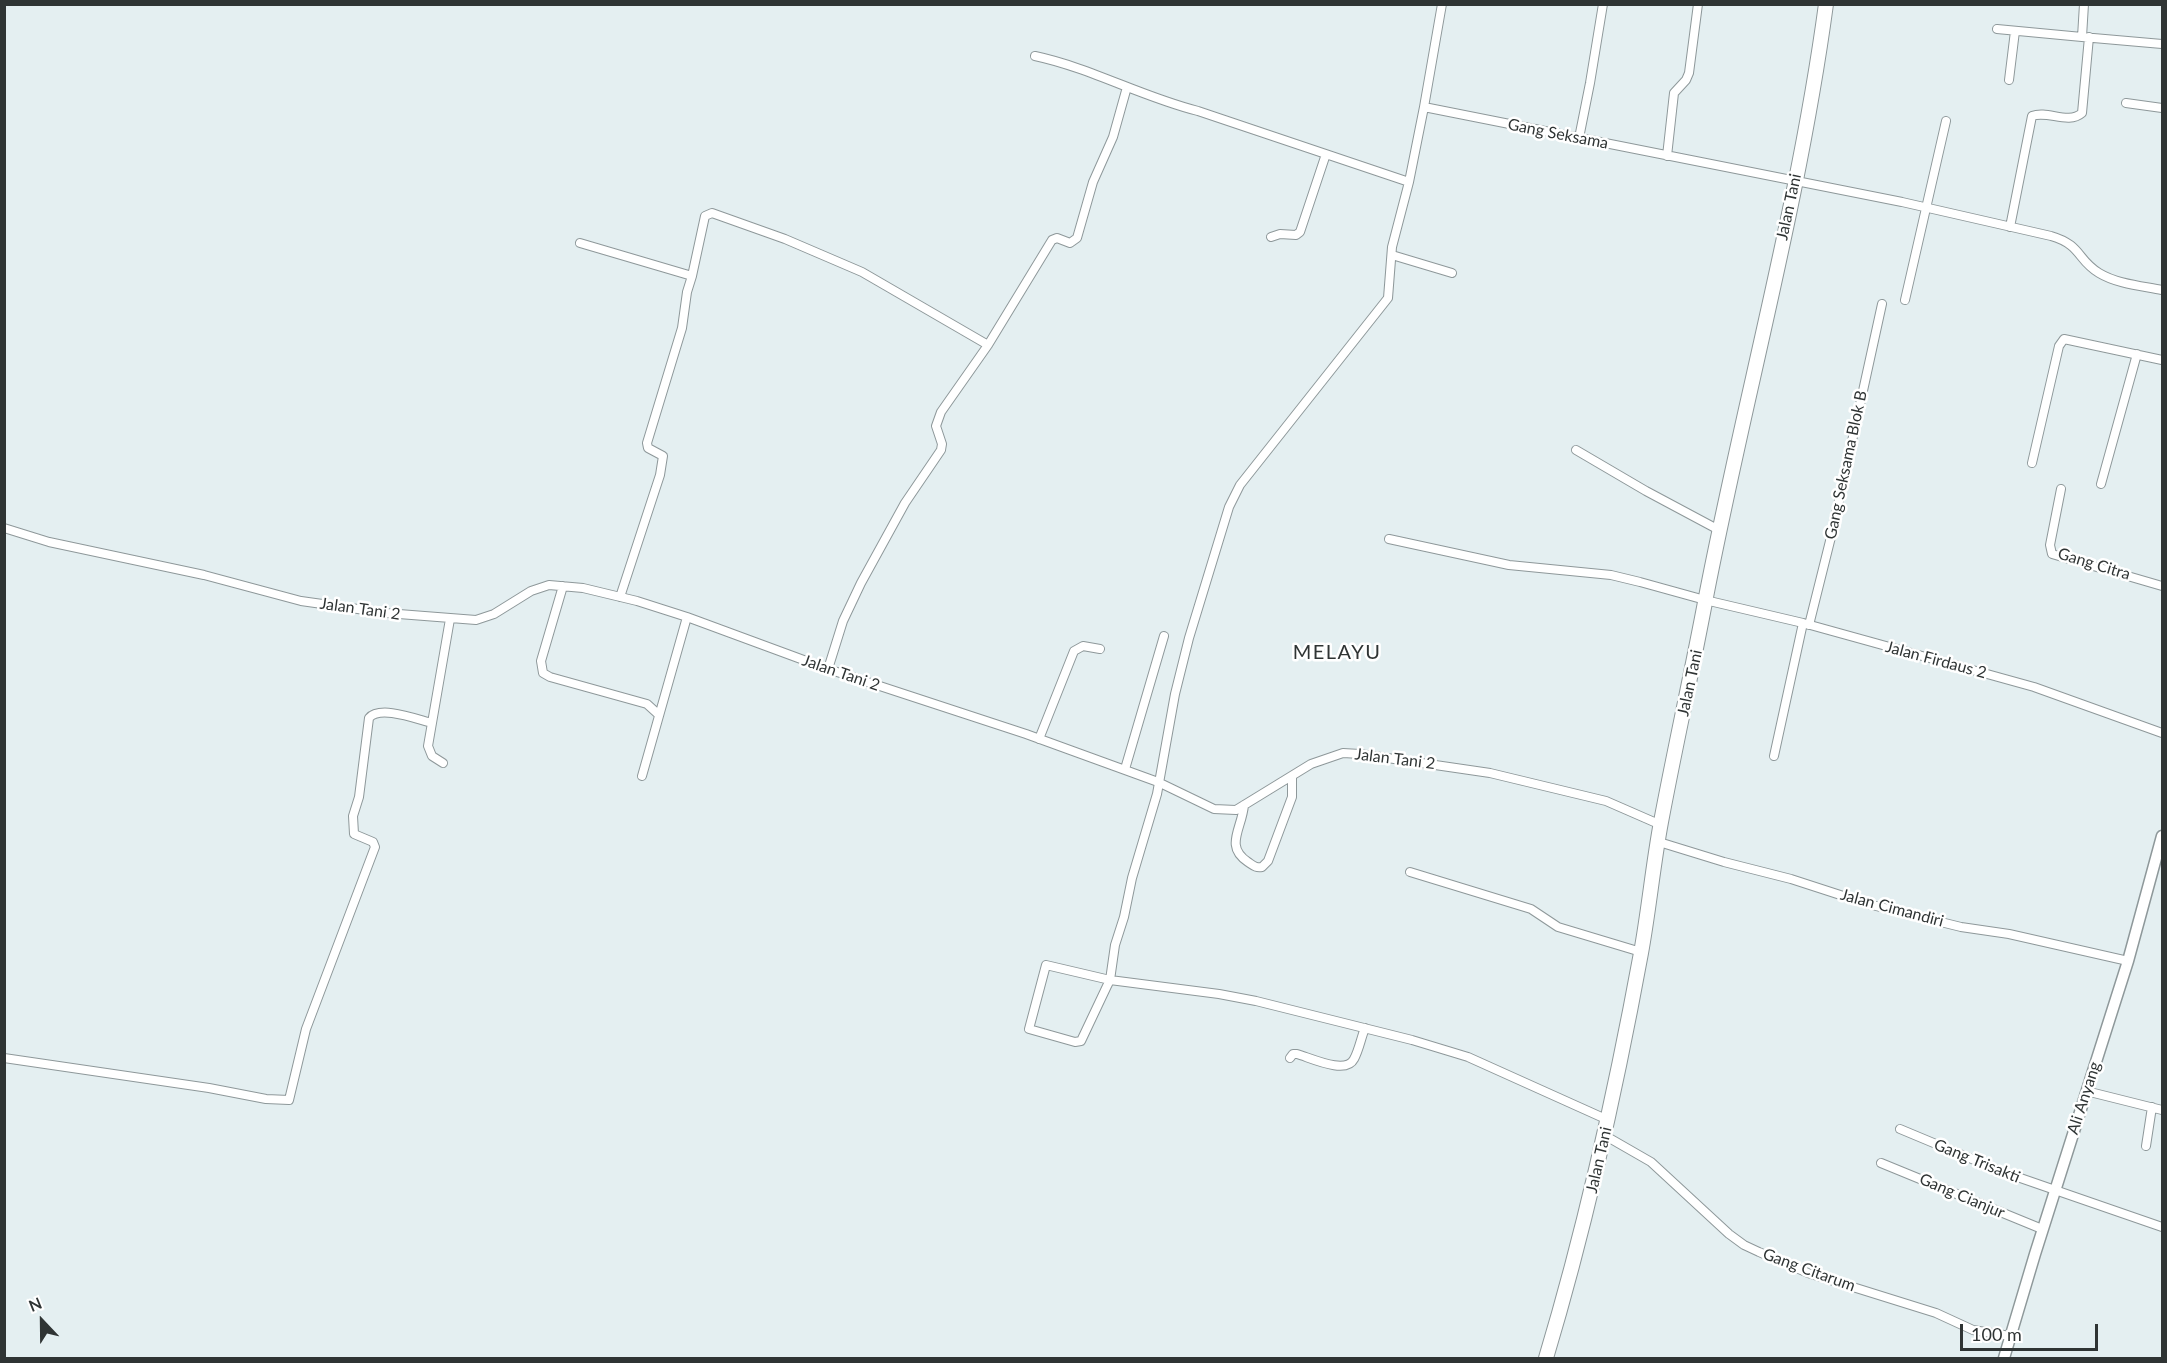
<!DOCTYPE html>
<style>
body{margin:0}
#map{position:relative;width:2167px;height:1363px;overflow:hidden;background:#e4eff1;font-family:Lato,sans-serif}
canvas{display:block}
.frame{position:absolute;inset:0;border:6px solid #2f3434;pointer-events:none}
.north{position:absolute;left:12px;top:1291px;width:60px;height:60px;-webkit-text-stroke:4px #fff;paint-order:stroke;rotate:338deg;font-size:16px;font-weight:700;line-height:24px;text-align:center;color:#2f3434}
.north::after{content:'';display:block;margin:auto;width:21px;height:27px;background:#2f3434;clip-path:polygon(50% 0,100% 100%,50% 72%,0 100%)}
.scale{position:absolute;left:1960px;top:1324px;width:138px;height:27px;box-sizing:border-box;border:3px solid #2f3434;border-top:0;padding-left:8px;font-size:18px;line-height:21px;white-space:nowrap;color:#2f3434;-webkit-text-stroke:4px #fff;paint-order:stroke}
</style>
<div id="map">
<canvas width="2167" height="1363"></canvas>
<div class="frame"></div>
<div class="north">N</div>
<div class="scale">100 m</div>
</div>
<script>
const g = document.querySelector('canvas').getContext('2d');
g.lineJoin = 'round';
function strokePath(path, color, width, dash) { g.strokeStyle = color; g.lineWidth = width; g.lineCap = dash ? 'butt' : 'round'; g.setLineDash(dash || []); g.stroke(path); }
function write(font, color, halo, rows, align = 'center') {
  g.font = font + ' Lato,sans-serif'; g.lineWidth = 5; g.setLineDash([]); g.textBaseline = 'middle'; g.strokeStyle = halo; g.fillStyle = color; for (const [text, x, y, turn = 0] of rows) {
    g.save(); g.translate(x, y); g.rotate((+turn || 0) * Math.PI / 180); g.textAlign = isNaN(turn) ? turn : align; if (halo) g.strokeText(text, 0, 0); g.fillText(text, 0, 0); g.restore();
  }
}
const minor = new Path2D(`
 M1442,4l-18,103 478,95 149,34c31,9 26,24 48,37 18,11 43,13 63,17
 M2084,4l-2,33 80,7
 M1997,29l85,8
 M1035,56c56,12 107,41 163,55l211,71 -17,65 -4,51 -148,187 -11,22 -40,131 -14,56 -18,100 -25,84 -8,39 -9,28 -5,35 -3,6 -26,55 -6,1 -46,-13 17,-64 64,15 109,14 37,7 156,39 56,17 140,63
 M2009,80l6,-49
 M2126,103l36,5
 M1579,138l11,-55 13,-79
 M1667,156l7,-63 12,-13 3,-7 9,-69
 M1409,182l15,-75
 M2010,227l22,-111c16,-6 36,9 50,-3l7,-76
 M1271,237l9,-3 16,1 4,-3 26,-78
 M580,243l112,33 -5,16 -5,36 -35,115 1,5 15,8 -3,19 -40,122
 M1392,255l60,18
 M692,276l13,-60 7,-3 73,26 77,33 126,73
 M1905,300l41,-179
 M1576,450l70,41 73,39
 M2032,463l27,-117 5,-7 98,21
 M2101,484l36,-130
 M2061,489l-11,56 2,9 110,32
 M4,528l45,14 155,33 97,26 85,12 90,7 18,-6 37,-23 18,-6 34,3 54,13 50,16 141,52 198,65 132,48 56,27 22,1 75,-46 32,-11 17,1 130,19 116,28 55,24
 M1389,539l120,26 102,10 29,7 65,18 98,23 231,64 128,46
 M563,586l-22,75 2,12 7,4 97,27 11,10
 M1809,625l22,-88 51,-233
 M828,669l15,-48 18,-38 44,-80 36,-53 1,-6 -6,-18 5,-14 47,-67 64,-105 5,-2 13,5 7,-5 16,-56 20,-45 14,-50
 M1039,739l35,-88 9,-5 17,3
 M1774,756l29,-133
 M443,763l-11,-7 -4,-10 22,-127
 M1125,769l39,-133
 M642,776l45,-159
 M1244,805c-2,24 -20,41 4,57 6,4 8,6 14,5l6,-6 24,-64v-21
 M1659,842l65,20 67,17 77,25 93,23 48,7 119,27
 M1410,872l121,37 27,18 83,25
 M4,1058l205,30 57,11 23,1 17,-71 69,-182 -2,-5 -19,-8 -1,-18 6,-19 10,-79c11,-13 47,1 63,5
 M1290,1058l3,-4h4c14,4 49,21 57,5 5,-9 7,-21 11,-31
 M2086,1091l76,19
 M1900,1129l103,43 159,55
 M1604,1135l47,27 78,72 15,11 15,7 49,21 128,40 37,17 37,6
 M2146,1146l6,-39
 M1881,1163l161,66`);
const tertiary = new Path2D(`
 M2004,1358l31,-104 93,-293 34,-125`);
const trunk = new Path2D(`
 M1546,1358c40,-133 70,-269 95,-405 8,-44 12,-88 20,-131 14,-75 31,-150 45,-225 38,-197 93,-393 120,-593`);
strokePath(minor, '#8e989a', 10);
strokePath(tertiary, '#8e989a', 13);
strokePath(trunk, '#8e989a', 16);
strokePath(minor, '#fff', 8);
strokePath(tertiary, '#fff', 10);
strokePath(trunk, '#fff', 14);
write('16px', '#2f3434', '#fff', [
 ["Gang Seksama",1558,134,11],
 ["Jalan Tani",1789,207,-78],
 ["Gang Seksama Blok B",1846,465,-78],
 ["Gang Citra",2094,564,17],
 ["Jalan Tani 2",360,609,8],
 ["Jalan Firdaus 2",1936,660,15],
 ["Jalan Tani 2",841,673,19],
 ["Jalan Tani",1690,683,-78],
 ["Jalan Tani 2",1395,759,7],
 ["Jalan Cimandiri",1892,908,15],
 ["Ali Anyang",2084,1098,-72],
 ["Jalan Tani",1599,1160,-77],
 ["Gang Trisakti",1977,1161,22],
 ["Gang Cianjur",1962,1196,23],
 ["Gang Citarum",1809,1270,20]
]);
g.letterSpacing = '1.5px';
write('20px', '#2f3434', '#fff', [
 ["MELAYU",1337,653]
]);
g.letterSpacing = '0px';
</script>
